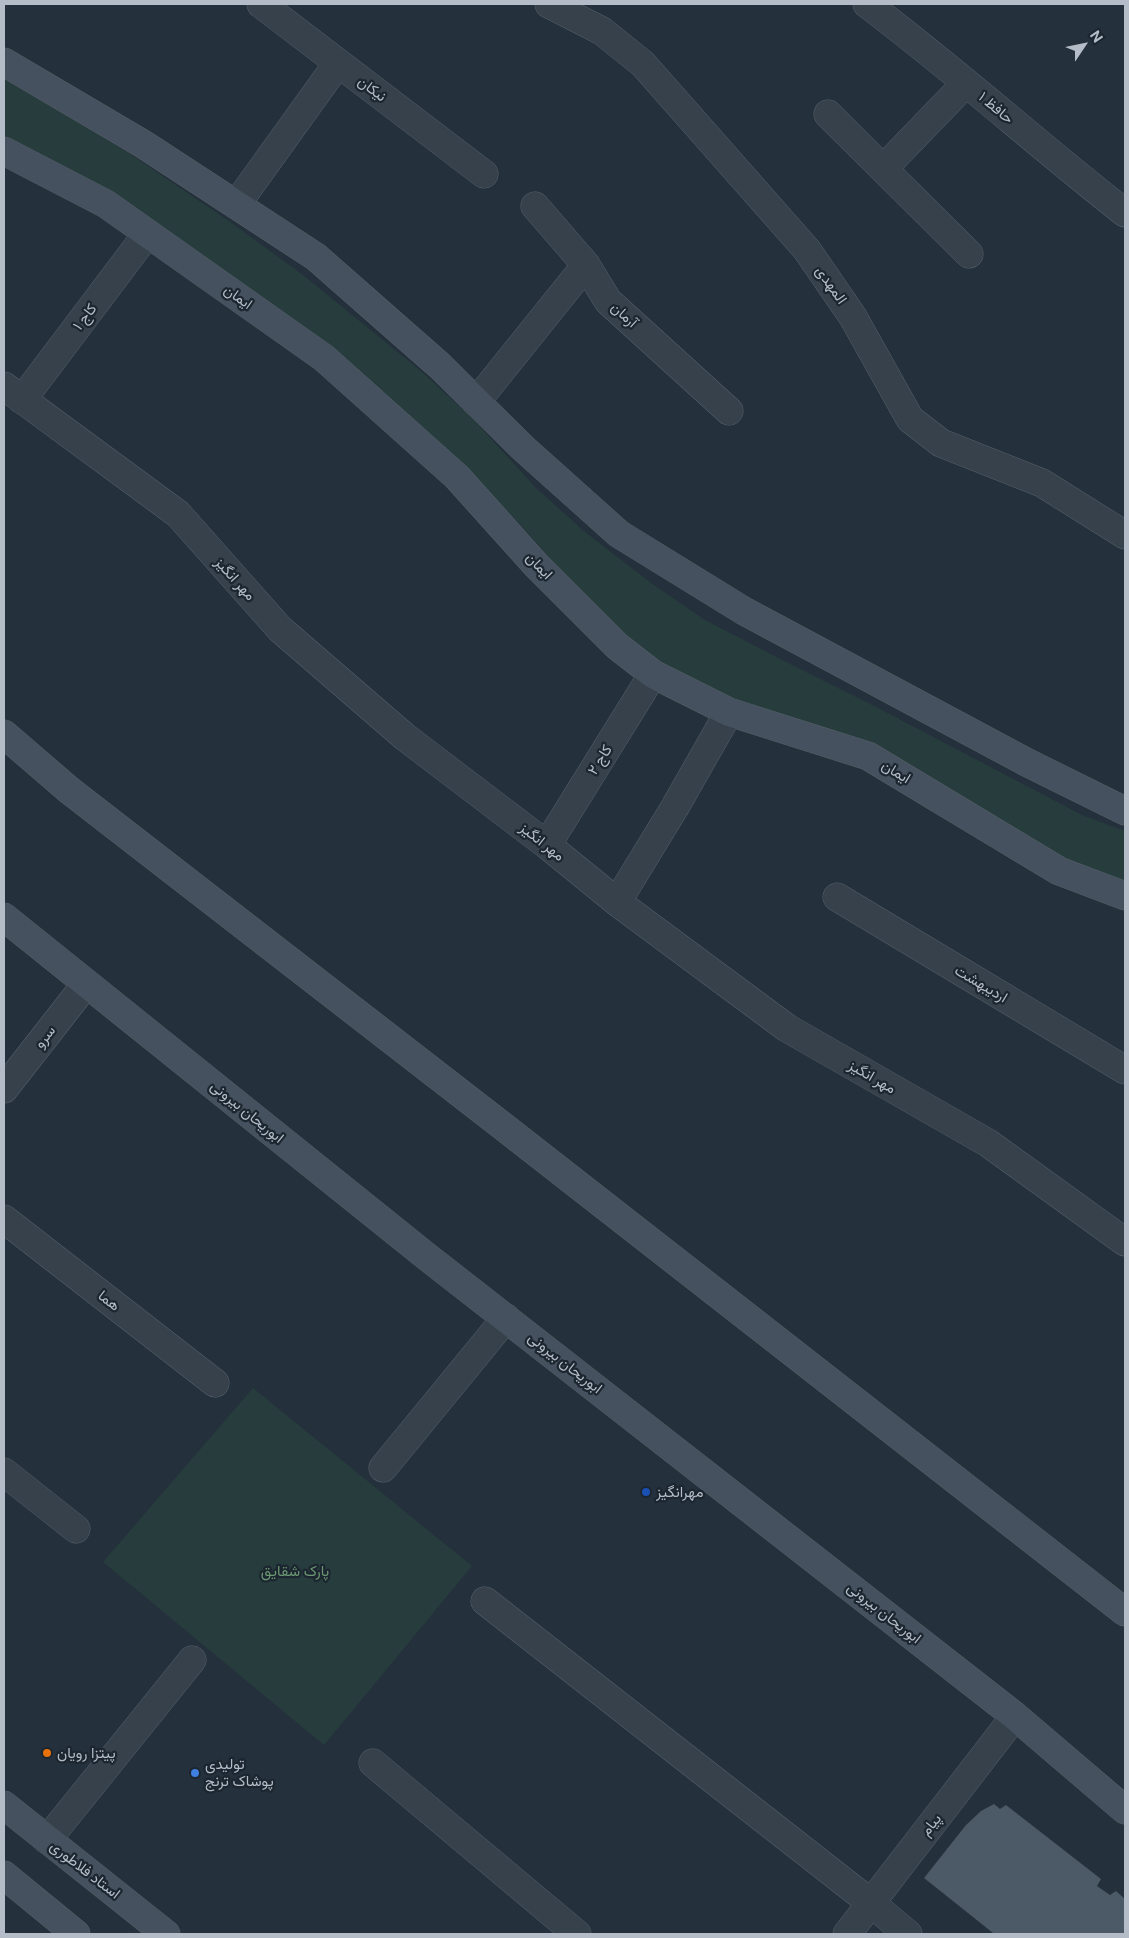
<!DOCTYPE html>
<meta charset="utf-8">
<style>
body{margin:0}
#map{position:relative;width:1129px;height:1938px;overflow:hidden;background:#24303b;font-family:"Public Sans",sans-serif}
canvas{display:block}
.frame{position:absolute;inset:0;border:5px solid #b3bcc7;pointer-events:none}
.north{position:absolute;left:1059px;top:20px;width:50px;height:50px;-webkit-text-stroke:4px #1c2630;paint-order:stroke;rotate:56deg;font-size:14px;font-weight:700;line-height:20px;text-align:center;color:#b3bcc7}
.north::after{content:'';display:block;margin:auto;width:18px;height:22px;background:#b3bcc7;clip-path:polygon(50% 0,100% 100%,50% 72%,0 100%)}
</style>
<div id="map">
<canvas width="1129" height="1938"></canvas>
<div class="frame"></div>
<div class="north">N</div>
</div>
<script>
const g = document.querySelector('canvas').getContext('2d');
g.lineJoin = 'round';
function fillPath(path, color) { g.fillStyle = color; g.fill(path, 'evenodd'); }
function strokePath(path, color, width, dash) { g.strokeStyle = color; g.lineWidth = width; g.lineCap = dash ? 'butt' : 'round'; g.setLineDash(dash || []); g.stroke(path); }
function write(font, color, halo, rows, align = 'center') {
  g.font = font + ' "Public Sans",Vazirmatn,sans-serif'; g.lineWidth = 4.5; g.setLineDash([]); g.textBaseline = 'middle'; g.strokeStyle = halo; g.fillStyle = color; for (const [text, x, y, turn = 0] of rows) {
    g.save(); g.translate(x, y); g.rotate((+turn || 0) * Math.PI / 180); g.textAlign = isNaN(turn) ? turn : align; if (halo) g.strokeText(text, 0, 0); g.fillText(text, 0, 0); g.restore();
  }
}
fillPath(new Path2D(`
 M4,78l128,77 101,69 70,51 119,97 50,46 65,71 48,43 66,51 54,37 89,46 84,42 206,108 41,15v55l-41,-17 -351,-164 -90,-50 -44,-40 -72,-83 -68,-69 -366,-277 -89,-49z
 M253,1388l219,178 -148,179 -221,-183z`), '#273d3d');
fillPath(new Path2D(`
 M994,1804l6,5 6,-4 95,74 -4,7 13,9 6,-4 9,8v35l-132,-1 -69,-55 42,-53 15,-14z`), '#4c5a67');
const street = new Path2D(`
 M261,4l223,170
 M549,4l53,27 41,33 164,186 46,67 57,102 31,24 101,40 83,52
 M867,4c88,66 171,141 258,209
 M828,114l141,140
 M884,168l82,-85
 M236,205l102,-142
 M535,206l51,59 22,36 121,110
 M4,386l174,128 102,115 125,108 142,108 70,57 170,126 201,115 137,99
 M22,400l125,-166
 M476,402l110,-137
 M547,845l106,-171
 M837,897l288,173
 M617,902l58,-95 54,-95
 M4,1089l82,-105
 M4,1219l211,164
 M383,1468l123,-150
 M4,1472l72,57
 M485,1601l386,302 37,31
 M373,1763l204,171
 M47,1840l145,-180
 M847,1934l168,-218`);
const secondary = new Path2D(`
 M4,62l139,82 173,113 124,109 83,82 96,86 125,77 284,152 97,48
 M4,151l102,53 218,154 133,119 80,89 80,80 36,28 76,38 139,44 191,115 66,25
 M4,734l65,56 431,334 625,488
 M4,917l422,339 589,460 110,94
 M4,1805l162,129
 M4,1875l72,59`);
strokePath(street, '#555f69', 29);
strokePath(secondary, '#555f69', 29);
strokePath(street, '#37414b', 28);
strokePath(secondary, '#45515e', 28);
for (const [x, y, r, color] of [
 [646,1492,5,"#1a4fb4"],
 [47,1753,5,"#e8710a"],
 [195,1773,5,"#3f7fe0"]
]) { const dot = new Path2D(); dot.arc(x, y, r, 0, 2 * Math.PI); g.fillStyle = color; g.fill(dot); strokePath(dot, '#1c2630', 2); }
write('15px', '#b3bcc7', '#1c2630', [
 ["نیکان",372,89,37],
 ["حافظ ۱",996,108,40],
 ["المهدی",831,285,55],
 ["ایمان",238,297,35],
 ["آرمان",624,315,42],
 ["کاج ۱",85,317,-53],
 ["ایمان",539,566,46],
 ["مهر انگیز",235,579,48],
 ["کاج ۲",600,760,-58],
 ["ایمان",896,772,31],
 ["مهر انگیز",542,842,38],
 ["اردیبهشت",981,984,31],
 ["سرو",45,1037,-52],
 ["مهر انگیز",872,1077,30],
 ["ابوریحان بیرونی",247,1112,39],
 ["هما",109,1301,38],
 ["ابوریحان بیرونی",565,1363,38],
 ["ابوریحان بیرونی",884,1613,38],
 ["پیام",931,1825,-52],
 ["استاد فلاطوری",85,1870,38]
]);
write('15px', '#b3bcc7', '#1c2630', [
 ["مهرانگیز",656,1492],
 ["پیتزا رویان",57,1753],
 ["تولیدی",205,1764],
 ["پوشاک ترنج",205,1781]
], 'left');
write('15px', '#6b9771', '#1c2630', [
 ["پارک شقایق",295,1571]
]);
</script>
